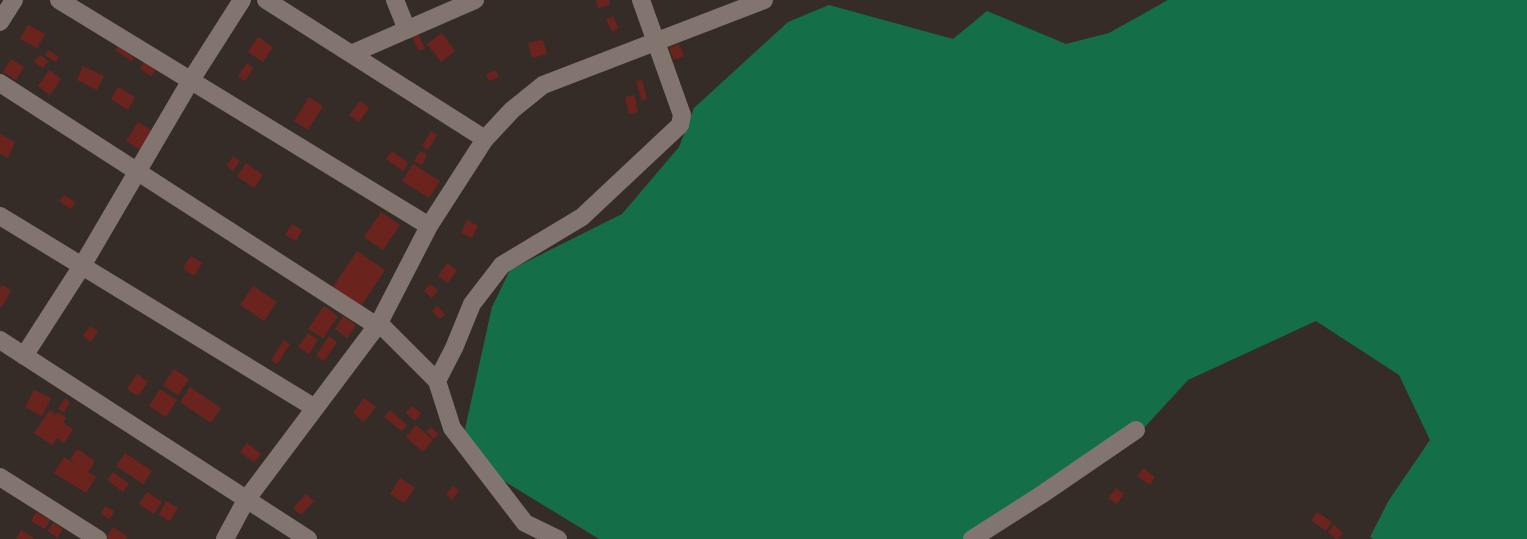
<!DOCTYPE html>
<style>
body{margin:0}
canvas{display:block;background:#362c27}
</style>
<canvas width="1527" height="539"></canvas>
<script>
const g = document.querySelector('canvas').getContext('2d');
g.lineJoin = 'round';
function fillPath(path, color) { g.fillStyle = color; g.fill(path, 'evenodd'); }
function strokePath(path, color, width, dash) { g.strokeStyle = color; g.lineWidth = width; g.lineCap = dash ? 'butt' : 'round'; g.setLineDash(dash || []); g.stroke(path); }
fillPath(new Path2D(`
 M1168,0h359v539h-154l-3,-2 19,-37 41,-60 -31,-65 -83,-54 -128,59 -45,49 -162,110h-382l-110,-67 -26,-34 29,-131 18,-37 112,-56 57,-67 15,-39 94,-86 41,-17 124,34 34,-28 79,33 43,-11z`), '#146f46');
fillPath(new Path2D(`
 M596,0h13l1,5 -12,3z
 M613,16l6,12 -7,3 -6,-11z
 M28,25l17,9 -8,14 -17,-9z
 M442,33l13,18 -14,11 -14,-18z
 M418,34l7,14 -6,3 -7,-14z
 M258,37l15,10 -10,15 -15,-10z
 M543,40l4,14 -15,4 -4,-15z
 M679,44l5,12 -10,4 -5,-12z
 M118,46l16,12 -2,3 -17,-11z
 M48,50l11,7 -3,5 -11,-7z
 M40,55l8,6 -5,7 -9,-6z
 M11,59l13,8 -8,13 -13,-8z
 M144,62l12,8 -5,6 -11,-7z
 M247,63l6,5 -8,13 -7,-5z
 M83,66l21,10 -7,14 -20,-10z
 M49,70l12,9 -11,16 -12,-9z
 M496,70l3,7 -10,4 -3,-7z
 M642,80l5,19 -5,2 -6,-20z
 M118,87l17,10 -7,13 -17,-11z
 M634,95l4,17 -9,2 -4,-17z
 M309,97l14,9 -15,24 -14,-9z
 M360,101l9,7 -10,14 -10,-7z
 M138,122l18,11 -12,19 -18,-11z
 M431,131l6,4 -9,15 -6,-4z
 M0,134l15,8 -7,16 -8,-4z
 M392,151l16,12 -5,8 -17,-12z
 M420,151l7,4 -5,10 -8,-4z
 M233,156l7,5 -7,10 -6,-5z
 M246,163l17,12 -9,13 -17,-12z
 M413,164l27,17 -11,17 -27,-17z
 M64,195l11,7 -4,7 -12,-8z
 M381,212l19,13 -17,25 -19,-13z
 M467,220l11,6 -6,12 -11,-5z
 M292,224l10,6 -6,11 -11,-6z
 M357,251l28,19 -26,39 -28,-19z
 M191,256l11,7 -8,13 -11,-8z
 M447,263l10,7 -9,13 -10,-7z
 M430,284l8,6 -6,8 -8,-7z
 M2,285l9,5 -9,17 -2,-1v-18z
 M253,286l24,16 -13,19 -24,-16z
 M324,306l14,10 -15,22 -15,-9z
 M437,306l8,8 -5,5 -8,-8z
 M343,316l13,9 -9,13 -12,-9z
 M90,326l8,5 -7,11 -8,-6z
 M308,333l10,7 -9,14 -11,-7z
 M329,336l8,6 -13,19 -8,-5z
 M284,340l6,4 -13,20 -6,-4z
 M174,369l15,10 -11,16 -15,-10z
 M137,374l11,8 -10,14 -11,-7z
 M190,387l31,21 -10,15 -31,-21z
 M160,389l17,11 -11,17 -17,-11z
 M34,390l17,8 -9,18 -17,-9z
 M65,398l5,4 -6,10 -6,-3z
 M364,398l12,9 -12,15 -11,-9z
 M412,406l9,7 -6,8 -9,-8z
 M50,410l6,5 2,-3 8,6 -3,5 10,6 -9,14 -7,-5 -5,7 -18,-12z
 M390,410l17,15 -5,6 -18,-14z
 M416,425l17,15 -10,12 -17,-15z
 M431,427l8,7 -5,5 -8,-7z
 M247,443l14,11 -7,8 -14,-10z
 M77,449l18,12 -7,11 8,5 -10,16 -32,-20 10,-16 19,12 -13,-9z
 M125,453l27,18 -9,13 -27,-18z
 M1143,468l12,9 -5,8 -13,-9z
 M113,472l16,12 -6,8 -16,-12z
 M400,478l15,10 -11,15 -14,-9z
 M453,486l6,5 -7,9 -6,-6z
 M1116,488l8,6 -7,10 -9,-6z
 M147,492l15,10 -8,12 -15,-10z
 M306,494l8,7 -13,14 -8,-7z
 M166,501l12,7 -8,13 -11,-6z
 M105,506l9,5 -4,8 -9,-5z
 M36,512l14,8 -5,9 -14,-8z
 M1317,512l15,10 -6,9 -15,-11z
 M53,523l10,6 -6,9 -9,-7z
 M1334,525l9,8 -5,6h-2l-8,-7z
 M113,527l15,10 -2,2h-17l-3,-2z
 M21,530l14,9h-19z`), '#6b231d');
strokePath(new Path2D(`
 M59,0l370,226
 M266,0l219,139
 M395,0l12,30
 M0,22l14,-22
 M351,54l124,-54
 M0,83l377,243
 M0,216l315,192
 M0,340l308,199
 M24,356l58,-90 109,-186 51,-80
 M437,381l17,-33 18,-44 30,-39 80,-48 98,-92 2,-10 -41,-115
 M0,477l98,62
 M225,539l21,-39 133,-177
 M558,539l-33,-16 -73,-95 -15,-47 -58,-58 50,-97 56,-87 27,-29 31,-25 221,-85
 M972,539l69,-44 95,-65`), '#82756f', 18);
</script>
